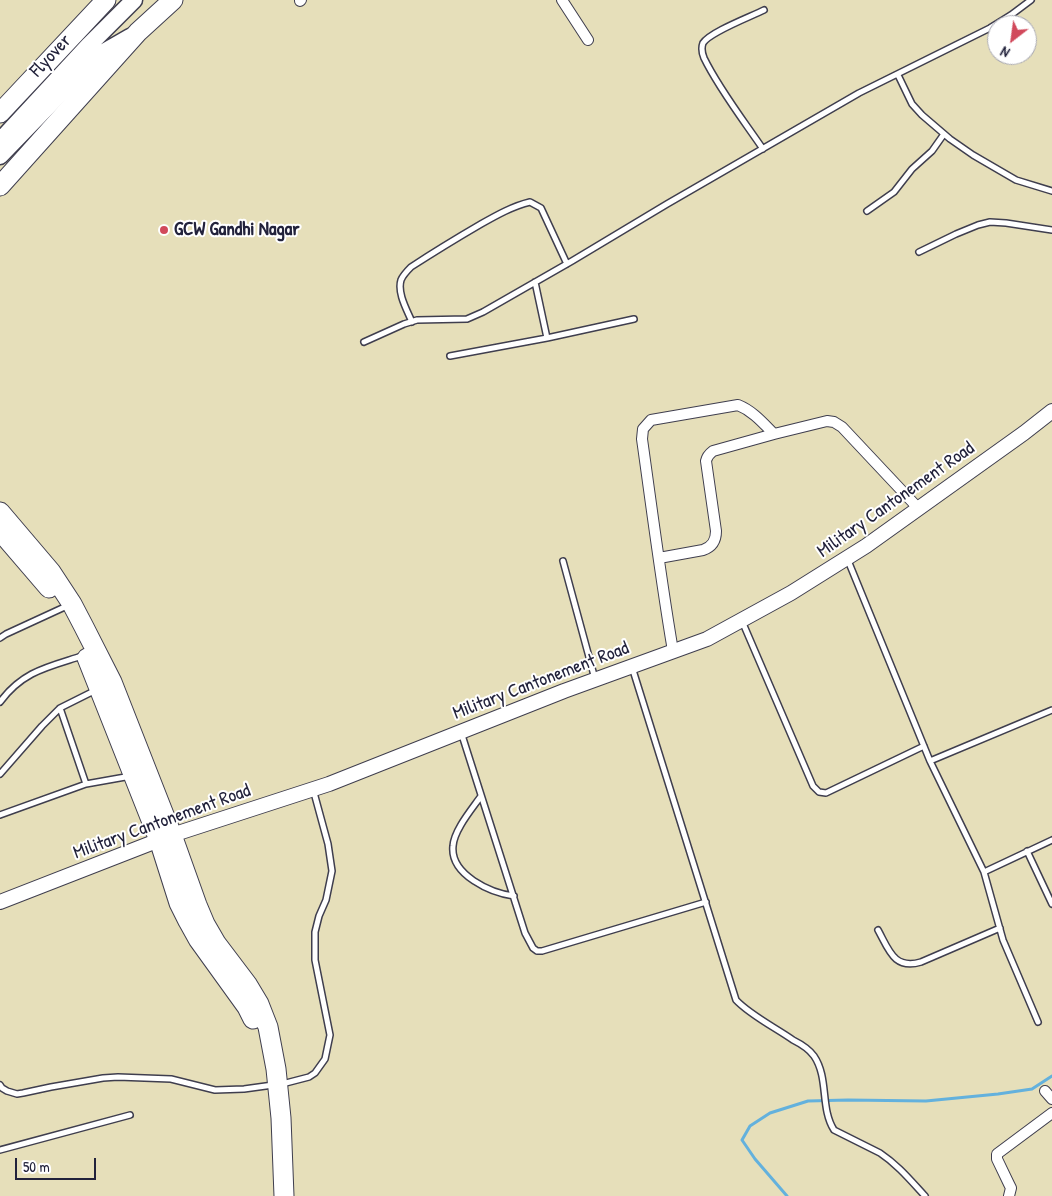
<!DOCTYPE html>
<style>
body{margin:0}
#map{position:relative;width:1052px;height:1196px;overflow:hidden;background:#e6dfba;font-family:"Patrick Hand",sans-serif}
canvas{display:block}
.north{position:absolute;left:987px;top:15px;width:50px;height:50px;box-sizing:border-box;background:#fff;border:1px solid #a7a7b1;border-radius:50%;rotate:210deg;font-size:14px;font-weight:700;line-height:20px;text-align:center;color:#22223b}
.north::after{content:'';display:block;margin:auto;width:18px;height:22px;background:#d1495b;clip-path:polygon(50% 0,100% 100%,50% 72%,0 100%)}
.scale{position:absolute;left:15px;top:1158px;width:81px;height:22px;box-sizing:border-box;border:2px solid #22223b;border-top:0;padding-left:6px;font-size:15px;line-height:18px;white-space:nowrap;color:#22223b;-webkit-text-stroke:4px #fff;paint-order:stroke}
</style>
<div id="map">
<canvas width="1052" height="1196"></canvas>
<div class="north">N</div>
<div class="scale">50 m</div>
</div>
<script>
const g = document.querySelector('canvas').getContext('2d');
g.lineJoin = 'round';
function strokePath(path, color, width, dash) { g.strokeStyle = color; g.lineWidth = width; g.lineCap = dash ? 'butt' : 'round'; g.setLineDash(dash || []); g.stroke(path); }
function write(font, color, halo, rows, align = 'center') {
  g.font = font + ' "Patrick Hand",sans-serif'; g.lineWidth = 4; g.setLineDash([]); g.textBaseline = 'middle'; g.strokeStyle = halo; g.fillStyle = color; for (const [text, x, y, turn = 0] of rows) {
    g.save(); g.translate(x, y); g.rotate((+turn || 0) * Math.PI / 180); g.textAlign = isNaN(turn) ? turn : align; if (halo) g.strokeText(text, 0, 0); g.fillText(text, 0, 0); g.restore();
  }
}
strokePath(new Path2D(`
 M787,1196l-32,-37 -13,-19 8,-14 20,-13 38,-12 40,-1 78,1 72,-7 34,-5 20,-13`), '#63b1dd', 3);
const lane = new Path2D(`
 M898,75l14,29 10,11 28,24 23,16 43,25 36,11
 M763,149c-19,-28 -44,-60 -59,-91 -2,-5 -3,-10 -1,-15 7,-11 47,-26 61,-33
 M867,211l27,-19 18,-23 20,-18 12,-17
 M919,252l37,-18 22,-9 12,-3 16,1 46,7
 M535,282l12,56
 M412,322c-5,-12 -15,-29 -11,-42 2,-5 6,-9 10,-13 23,-15 46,-29 70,-43 16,-9 32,-18 49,-22l11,6 26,56
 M364,342l40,-18 13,-4 50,-1 16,-7 89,-51 95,-57 192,-111 131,-65 21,-13 20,-15
 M450,356l97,-18 87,-19
 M847,558l83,203 54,111
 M563,561l32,118
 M742,621l71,165 6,6 7,1 98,-47
 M0,638l6,-4 63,-29
 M632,667l104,333c14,15 40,28 57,40 8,4 16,9 21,16 15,22 6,52 20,74l46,23c18,12 31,28 45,43
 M0,702c23,-31 48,-35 82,-46
 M60,708l26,76
 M461,732l64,201 8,15 4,3h5l164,-49
 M930,761l122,-51
 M0,774l42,-48 18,-18 36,-18
 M481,796c-9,13 -27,34 -28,50 -3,29 38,47 61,50
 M0,815l86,-31 45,-8
 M1027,851l25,53
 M878,930c11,20 16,40 43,32l79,-34
 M1038,1022l-35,-82 -19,-68 68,-32
 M282,1084l27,-7 6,-4 10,-14 5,-24 -15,-75v-28l4,-16 7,-16 6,-29 -4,-27 -15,-55
 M0,1085l2,3 5,3 10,3 6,-1 28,-6 52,-9 15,-1 53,2 44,11 29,-1 29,-4
 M0,1150l130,-35`);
const street = new Path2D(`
 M562,0l26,40
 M300,1l1,-1
 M659,558l44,-8c9,-3 13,-9 13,-19l-10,-70c1,-5 3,-7 7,-10l61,-17 53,-13 7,1 8,5 77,82
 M673,651c-12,-70 -21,-141 -31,-212l1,-10 8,-9 87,-15c15,6 25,18 36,29
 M1045,1091l7,8
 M1009,1196l2,-8 -2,-4 -12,-25v-5l55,-41`);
const secondary = new Path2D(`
 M0,902l172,-67 157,-51 235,-93 143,-52 84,-46 75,-47 158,-113 28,-22`);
const primary = new Path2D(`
 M0,141l88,-95 46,-46
 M0,156l97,-100 33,-19`);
const highway = new Path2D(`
 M0,113l106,-113
 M0,186l138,-154 35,-32
 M0,512l51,60 21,32 12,23 28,55 60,153 25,70 8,19 11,19 31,41 12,20 9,23 8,42 5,49 3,78
 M0,531l49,57
 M87,658l72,182 20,63 9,18 10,18 49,68 6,12`);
strokePath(lane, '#3f3e4e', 8);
strokePath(street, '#3f3e4e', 12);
strokePath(secondary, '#3f3e4e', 16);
strokePath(primary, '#3f3e4e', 19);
strokePath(highway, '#3f3e4e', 21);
strokePath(lane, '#fff', 5);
strokePath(street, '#fff', 10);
strokePath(secondary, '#fff', 14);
strokePath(primary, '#fff', 16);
strokePath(highway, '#fff', 19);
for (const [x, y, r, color] of [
 [164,230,5,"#d1495b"]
]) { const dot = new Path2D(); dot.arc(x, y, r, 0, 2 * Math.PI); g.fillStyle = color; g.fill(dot); strokePath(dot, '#fff', 2); }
write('19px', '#22223b', '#fff', [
 ["Flyover",51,56,-47],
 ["Military Cantonement Road",896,500,-35],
 ["Military Cantonement Road",541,681,-21],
 ["Military Cantonement Road",162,822,-20]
]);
write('bold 19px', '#22223b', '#fff', [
 ["GCW Gandhi Nagar",174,230]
], 'left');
</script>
